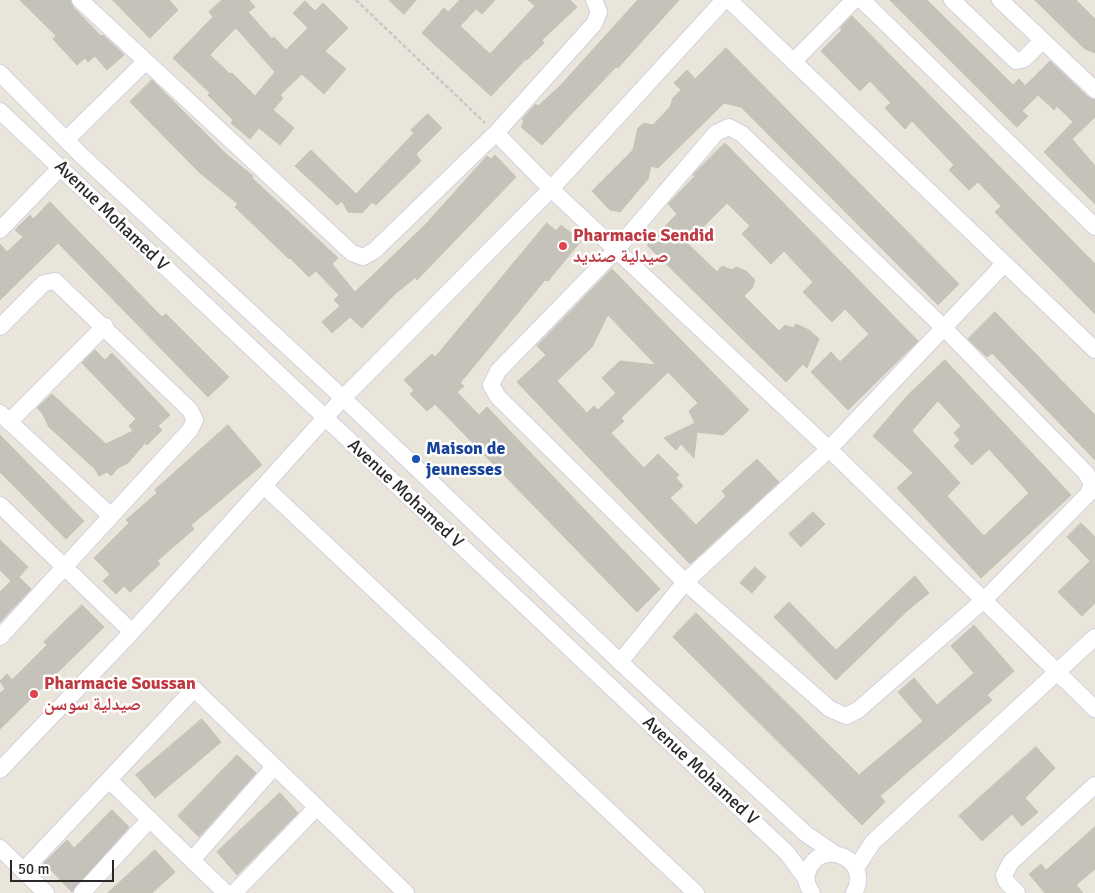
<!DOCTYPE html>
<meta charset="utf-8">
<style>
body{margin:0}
#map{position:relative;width:1095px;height:893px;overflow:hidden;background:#e9e5da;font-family:Signika,sans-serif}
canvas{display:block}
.scale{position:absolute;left:10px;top:860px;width:104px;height:22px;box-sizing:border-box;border:2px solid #282828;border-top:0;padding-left:6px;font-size:15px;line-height:18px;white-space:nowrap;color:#282828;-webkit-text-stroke:4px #fff;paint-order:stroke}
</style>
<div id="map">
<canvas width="1095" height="893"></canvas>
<div class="scale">50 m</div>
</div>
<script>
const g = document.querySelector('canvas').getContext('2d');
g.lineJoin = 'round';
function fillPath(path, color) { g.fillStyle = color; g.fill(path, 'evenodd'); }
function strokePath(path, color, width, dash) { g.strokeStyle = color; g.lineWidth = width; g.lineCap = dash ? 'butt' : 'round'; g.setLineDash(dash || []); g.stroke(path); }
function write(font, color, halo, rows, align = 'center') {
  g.font = font + ' Signika,"Noto Naskh Arabic",sans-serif'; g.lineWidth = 5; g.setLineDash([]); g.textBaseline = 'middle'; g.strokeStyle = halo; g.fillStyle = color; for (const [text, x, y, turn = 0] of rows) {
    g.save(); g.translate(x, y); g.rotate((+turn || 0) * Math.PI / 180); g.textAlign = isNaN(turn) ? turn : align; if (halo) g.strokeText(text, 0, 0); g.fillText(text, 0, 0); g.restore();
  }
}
const building = new Path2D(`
 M20,0h50l3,7 28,29 2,-1 21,20 -17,15 -12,-14 -7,6 -3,-4 -8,7 -24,-26 3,-3z
 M113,0h56l9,10 -28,28z
 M222,0h27l6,7 -7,5 24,27 2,-2 12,13 22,-22 -15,-15 12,-12 10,10 8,-8 25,25 -23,23 21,18 -22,25 -22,-20 -22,21 3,3 -10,12 21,18 -14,17 -21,-17 -9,11 -19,-16 2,-3 -25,-25 2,-2 -37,-35 40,-41 -4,-5zM236,28l39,44 -20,24 -23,-23 -2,1 -20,-19z
 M389,0h27l-12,14z
 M460,0h35l-13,14 -6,-5 -16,17 30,28 45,-48 -7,-6h42l7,7 -35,33 2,3 -17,17 -1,-1 -35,37 -69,-63 22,-25 4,4z
 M638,0h41l-61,68 -2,-1 -74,78 -21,-18 3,-6 -2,-2 14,-15 2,2 21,-19z
 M890,0h37l86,85 6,-6 6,7 25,-25 38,36 7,3v17l-23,22 23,27v38l-51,-52 29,-30 -16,-16 -3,4 -16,-15 -16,16 6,5 -11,11z
 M1035,0h41l19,19v34l-10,-4z
 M852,16l243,248v50l-100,-102 6,-6 -23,-24 -9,8 -20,-20 5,-5 -42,-44 -7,8 -20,-21 6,-5 -21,-22 -10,10 -39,-40 21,-21 -2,-2z
 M726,48l233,236 -21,21 -197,-198 -17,-4 -66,65 -7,-2 -3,13 -28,33 -10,-2 -18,-19 41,-41 5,-22 6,-5 9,2 17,-18 3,-9 8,-8 -7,-7 13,-13 8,9z
 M152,80l74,74 27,22 -1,2 86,80 -6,6 23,28 70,-67 62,-69 4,3 4,-4 21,22 -99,103 -1,-3 -21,17 -33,34 -12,-11 -18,16 -10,-11 18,-16 -6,-6 5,-5 -23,-24 -7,6 -19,-19 -1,1 -54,-52 3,-3 -38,-31 -70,-71z
 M428,114l14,14 -26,26 5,7 -45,44 -4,-3 -10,11 -14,-1 -6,-11 -5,4 -42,-39 16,-16 45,44 58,-61 -3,-3z
 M725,143l193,198 -70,69 -37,-38 20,-20 9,10 29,-28 -24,-25 -13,13 -29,-30 10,-10 -29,-31 -13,13 -29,-30 8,-8 -23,-23 -40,40 30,29 5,-6 10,4 4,-3 10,4 9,9 -3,8 -8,8 35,35 6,-6 8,3 3,-4 13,6 10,9 -12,29 -4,-4 -17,18 -139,-137 30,-31 -9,-10 27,-28 -2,-1z
 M50,202l112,115 4,-3 63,63 -21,20 -150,-154 -58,57v-56l7,8 16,-15 -8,-7 15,-15 3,4z
 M547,223l9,8 5,-6 20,16 -33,40 -3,-1 -85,103 4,3 -7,6 22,23 8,-8 173,182 -23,23 -202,-208 -8,7 -17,-17 4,-4 -10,-10 28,-26 3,3z
 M612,269l137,141 -26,25 -26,-3 -3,26 -13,-14 -5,6 -12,-12 31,-15 -6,-12 9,-8 -30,-31 -47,46 3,3 -13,12 33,35 14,-14 21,21 -3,3 7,8 -13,12 26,27 30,-29 -4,-5 35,-32 22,23 -89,82 -173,-182 29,-27 -9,-9zM608,315l48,50 -36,-4 -18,17 14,15 -18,17 -4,-4 -7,7 -30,-32 35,-34z
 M995,312l100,103v45l-103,-107 -5,4 -19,-18z
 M95,350l10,10 7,-7 58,62 -12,11 4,4 -15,15 -2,-2 -17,20 -10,5 -7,8 -4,-4 -8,4 -4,-7 -46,-42 -7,-14 -5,-5 15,-14 54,50 27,-13 -4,-5 7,-7 -54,-56z
 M945,360l126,135 -90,83 -84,-90 16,-15 -40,-37 34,-40zM938,401l23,25 -7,7 6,7 -6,6 18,19 17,-16 40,44 -45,43 -37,-40 13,-13 -48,-52z
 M228,425l34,40 -71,60 3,4 -37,32 3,3 -30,28 -6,-6 -8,8 -13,-13 7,-7 -16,-16 35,-35 -3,-3 31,-27 -2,-3z
 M0,435l84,86 -18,18 -66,-67z
 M813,512l12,12 -24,23 -12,-13z
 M1081,523l14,14v66l-13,13 -24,-24 32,-31 -23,-24z
 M0,540l28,27 -9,10 12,12 -31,33v-30l11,-11 -11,-11z
 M755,567l11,10 -14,16 -12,-10z
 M915,576l14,17 -21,17 -72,70 -62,-63 15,-15 47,48z
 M82,605l22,22 -104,102v-36l5,-4 -5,-8 7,-7 5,6 35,-35 -3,-3z
 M696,613l163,162 64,-54 -25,-29 16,-14 23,27 37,-32 -23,-27 23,-21 40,46 -27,24 5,5 -112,96 5,6 -23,23 -189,-188z
 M202,719l19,23 -66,56 -19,-23z
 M1036,747l19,21 -30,30 13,14 -16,14 -10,-12 -30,27 -23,-25z
 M237,755l19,18 -57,64 -21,-21z
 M280,793l18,20 -61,62 -20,-23z
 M112,810l17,17 -57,65 -28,-29 23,-23 7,8z
 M1095,827v42l-19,16 7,8h-38l-16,-19 12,-10 5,6z
 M155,850l20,22 -23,21h-44z`);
fillPath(building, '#c5c3b9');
strokePath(building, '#c4c1b4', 1);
const minor = new Path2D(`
 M80,0l272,253 11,4 11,-6 122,-118 98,-109 5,-12 -5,-12
 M729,0l366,350
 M862,0l233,227
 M952,0l64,61 8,-2 18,-18
 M1000,0l95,90
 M794,61l60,-61
 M0,73l82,83 261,242 277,264 186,172 28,19
 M0,111l787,742 20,27
 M729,127l13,7 202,194 142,145 6,11 -4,10 -103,105 -127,111 -12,6 -16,-7 -145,-127 -187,-185 -7,-12 7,-14 118,-121 100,-117z
 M496,133l55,56 278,260 266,260
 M67,139l78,-77
 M0,230l60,-62
 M0,327l44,-44 11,-2 135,129 5,10 -5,10 -190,207
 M0,413l111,103
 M9,422l96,-96
 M264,486l432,407
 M0,505l132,127
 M620,662l65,-80 144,-133 175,-185
 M0,770l132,-138 211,-234 208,-209 173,-189
 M109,780l117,113
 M0,848l46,45
 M192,860l82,-93
 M856,868l17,-26 222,-205
 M23,871l171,-182 212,204
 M82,893l68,-74
 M234,893l83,-86
 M812,893c-5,-7 -7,-15 -4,-22 13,-35 65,-11 46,22
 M1017,893l-11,-12 -2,-6 7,-13 84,-77`);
strokePath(minor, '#d0d0e0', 18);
strokePath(new Path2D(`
 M356,0l129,123`), '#c7c7c7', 2.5, [4, 2.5]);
strokePath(minor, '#fff', 16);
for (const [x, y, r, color] of [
 [563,246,5,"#e0444e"],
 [416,459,5,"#1a4fb4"],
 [34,694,5,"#e0444e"]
]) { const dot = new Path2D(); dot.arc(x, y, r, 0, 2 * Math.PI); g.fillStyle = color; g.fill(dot); strokePath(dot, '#fff', 2); }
write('18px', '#282828', '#fff', [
 ["Avenue Mohamed V",111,216,44],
 ["Avenue Mohamed V",405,494,43],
 ["Avenue Mohamed V",700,771,43]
]);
write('bold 18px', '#be3a42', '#fff', [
 ["Pharmacie Sendid",573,236],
 ["صيدلية صنديد",573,257],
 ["Pharmacie Soussan",44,684],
 ["صيدلية سوسن",44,705]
], 'left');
write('bold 18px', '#164399', '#fff', [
 ["Maison de",426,449],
 ["jeunesses",426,470]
], 'left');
</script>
